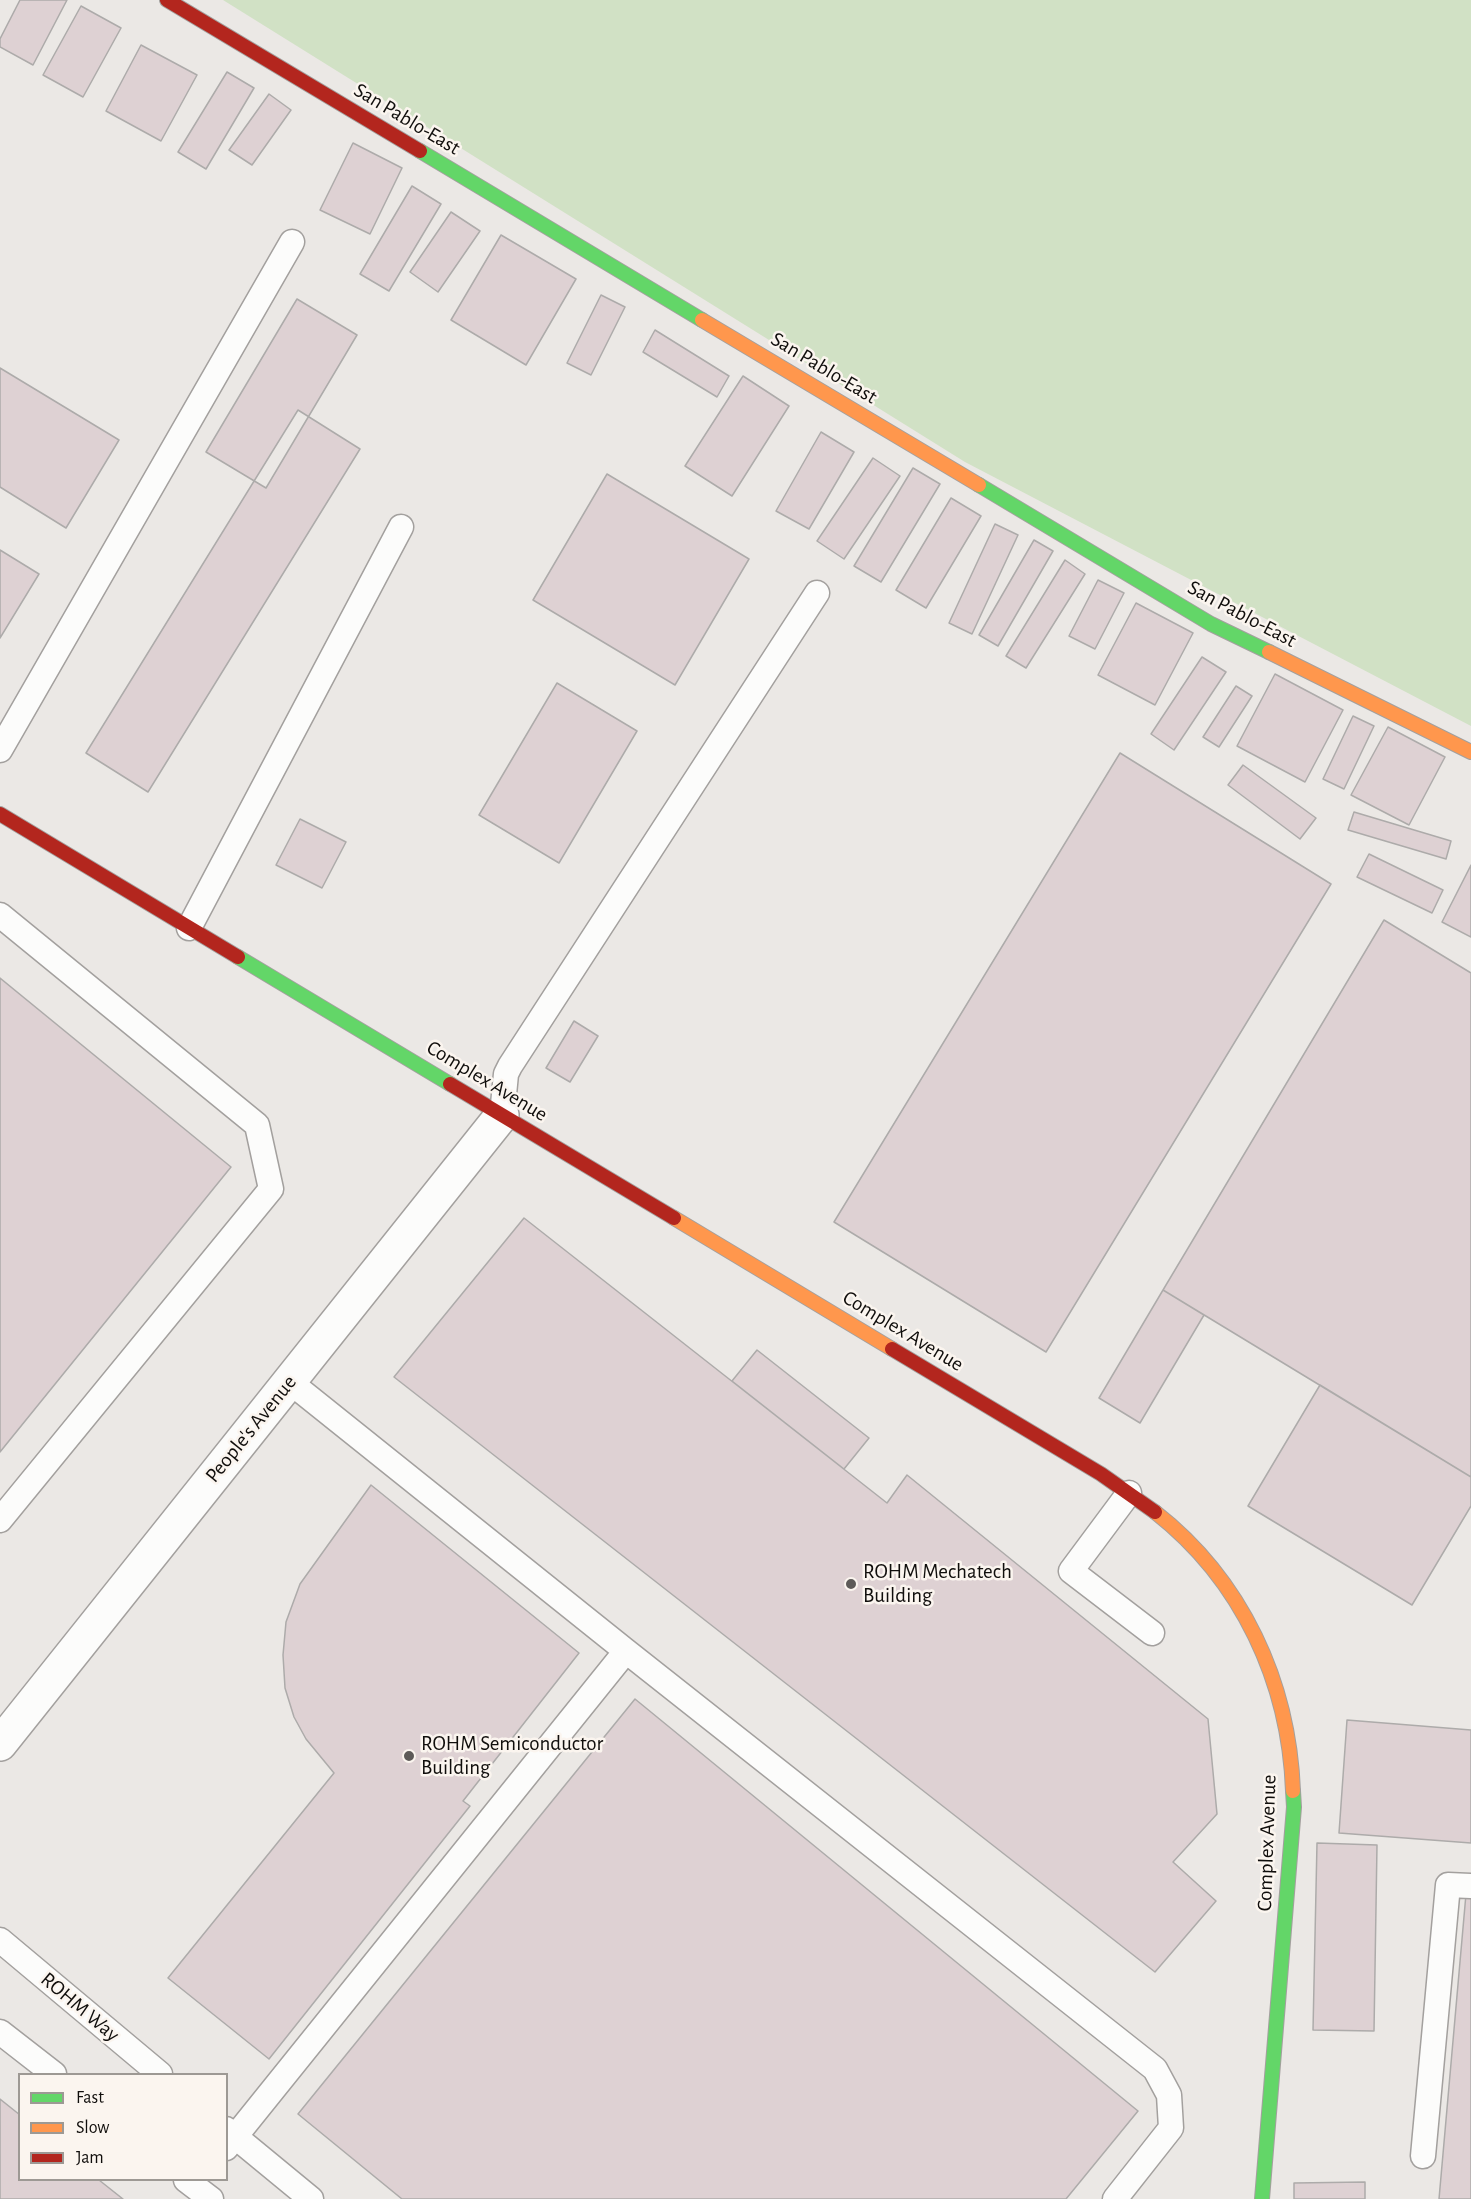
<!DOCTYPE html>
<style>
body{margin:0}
#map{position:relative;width:1471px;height:2199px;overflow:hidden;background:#ebe8e5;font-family:"Alegreya Sans",sans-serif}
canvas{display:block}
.legend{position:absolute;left:18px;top:2073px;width:210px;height:108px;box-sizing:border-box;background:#fbf5ef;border:2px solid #9d9994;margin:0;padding:8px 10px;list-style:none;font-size:18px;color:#100e0c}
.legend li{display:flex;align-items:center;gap:12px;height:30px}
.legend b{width:30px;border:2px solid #9d9994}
</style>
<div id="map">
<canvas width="1471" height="2199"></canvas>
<ul class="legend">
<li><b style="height:8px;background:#63d668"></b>Fast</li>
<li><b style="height:8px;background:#ff974d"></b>Slow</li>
<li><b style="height:8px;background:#b3261e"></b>Jam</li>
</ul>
</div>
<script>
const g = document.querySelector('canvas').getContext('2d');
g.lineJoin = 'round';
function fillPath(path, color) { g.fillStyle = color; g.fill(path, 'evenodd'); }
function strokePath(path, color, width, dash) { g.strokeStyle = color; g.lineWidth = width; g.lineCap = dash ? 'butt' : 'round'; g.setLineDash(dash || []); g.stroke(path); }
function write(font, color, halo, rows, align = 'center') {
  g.font = font + ' "Alegreya Sans",sans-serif'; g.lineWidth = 5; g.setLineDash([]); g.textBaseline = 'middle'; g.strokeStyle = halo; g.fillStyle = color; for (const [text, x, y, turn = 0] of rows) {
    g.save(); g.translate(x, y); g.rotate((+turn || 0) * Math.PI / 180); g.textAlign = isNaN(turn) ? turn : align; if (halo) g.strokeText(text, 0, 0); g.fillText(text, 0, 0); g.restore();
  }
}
fillPath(new Path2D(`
 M223,0h1248v726l-506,-264z`), '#d1e1c5');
const building = new Path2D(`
 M20,0h47l-34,65 -33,-18v-8z
 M81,6l40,22 -38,69 -40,-22z
 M141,45l56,30 -36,66 -55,-30z
 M227,72l27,16 -48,81 -28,-17z
 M269,94l22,16 -39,55 -23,-15z
 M353,143l49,25 -32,66 -50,-24z
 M412,186l29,18 -52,87 -29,-17z
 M451,212l29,19 -42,61 -28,-20z
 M501,235l75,44 -50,86 -75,-45z
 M601,295l24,12 -34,68 -24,-12z
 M297,299l60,36 -91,153 -60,-36z
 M655,330l74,46 -12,21 -74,-45z
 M0,368l119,72 -53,88 -66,-41z
 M743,376l46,30 -57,90 -47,-30z
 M298,410l62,39 -212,343 -62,-39z
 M821,432l33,20 -45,77 -33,-18z
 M873,458l27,18 -56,83 -27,-18z
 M913,468l27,16 -59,98 -27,-16z
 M607,474l142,85 -74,126 -142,-85z
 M951,498l30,18 -55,92 -30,-18z
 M995,524l23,11 -46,99 -23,-11z
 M1034,540l19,11 -55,95 -19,-11z
 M0,550l39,24 -39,64z
 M1065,560l20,14 -59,94 -20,-12z
 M1098,580l26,13 -29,56 -26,-13z
 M1136,603l57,30 -38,72 -57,-30z
 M1202,657l24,15 -52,78 -23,-16z
 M1275,674l68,36 -38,72 -68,-36z
 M557,683l80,48 -78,132 -80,-48z
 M1236,686l16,10 -33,51 -16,-10z
 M1353,716l21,10 -30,63 -21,-10z
 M1388,727l57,30 -36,68 -58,-30z
 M1120,753l211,131 -285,468 -212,-130z
 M1243,765l73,53 -16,21 -72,-54z
 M1354,812l97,29 -5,18 -98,-29z
 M300,819l46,23 -24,46 -46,-23z
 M1369,854l74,36 -11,23 -75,-36z
 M1471,865v72l-29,-15z
 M1384,920l87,53v504l-308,-187z
 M0,978l231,189 -231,285z
 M574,1021l24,15 -28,46 -24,-14z
 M524,1218l363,285 20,-28 301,244 9,95 -44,48 43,39 -61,71 -761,-595z
 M1163,1290l41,25 -64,108 -41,-25z
 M757,1350l112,88 -25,31 -112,-88z
 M1320,1385l151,92v29l-59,99 -164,-99z
 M371,1485l208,168 -116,148 7,5 -201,253 -101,-81 166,-205 -28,-34 -12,-22 -9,-29 -2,-33 3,-33 14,-38z
 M635,1699l503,412 -72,88h-664l-104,-85z
 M1347,1720l124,10v113l-132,-10z
 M1317,1843l60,2 -3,186 -61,-1z
 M1466,1894l5,1v304h-32z
 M0,2099l20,16v65h79l24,19h-123z
 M1365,2182v17h-71v-16z`);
fillPath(building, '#ded1d3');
strokePath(building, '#adabaa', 1.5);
const lane = new Path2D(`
 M0,750l292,-508
 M0,915l257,210 14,64 -271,331
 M189,928l212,-401
 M502,1115l4,-41 4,-8 307,-473
 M290,1382l336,269 529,418 14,26 2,33 -56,71
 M1129,1493l-58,78 81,62
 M0,1940l160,134
 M0,2032l54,42
 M226,2129l85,70
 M226,2148l400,-497
 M1423,2156l25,-271 23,1
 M186,2180l25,19`);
const street = new Path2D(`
 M0,1744l502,-629`);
const fast = new Path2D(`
 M420,151l282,169
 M979,485l232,139 58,28
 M238,957l212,127
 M1262,2199l32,-392 -1,-16`);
const slow = new Path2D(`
 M702,320l277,165
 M1269,652l202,100
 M674,1218l218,131
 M1155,1512c87,68 134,170 138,279`);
const jam = new Path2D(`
 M167,0l253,151
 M0,814l238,143
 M450,1084l224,134
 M892,1349l209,125 54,38`);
strokePath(lane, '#a3a09e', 27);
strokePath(street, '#a3a09e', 36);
strokePath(fast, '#a3a09e', 16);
strokePath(slow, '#a3a09e', 16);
strokePath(jam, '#a3a09e', 16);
strokePath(lane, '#fcfcfb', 24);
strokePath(street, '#fcfcfb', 33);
strokePath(fast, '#63d668', 14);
strokePath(slow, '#ff974d', 14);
strokePath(jam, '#b3261e', 14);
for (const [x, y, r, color] of [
 [851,1584,6,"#5d5a58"],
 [409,1756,6,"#5d5a58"]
]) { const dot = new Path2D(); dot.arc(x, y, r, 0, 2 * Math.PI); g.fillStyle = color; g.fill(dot); strokePath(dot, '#fbf5ef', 2); }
write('21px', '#100e0c', '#fbf5ef', [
 ["San Pablo-East",407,119,31],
 ["San Pablo-East",824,368,31],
 ["San Pablo-East",1242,614,28],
 ["Complex Avenue",487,1081,31],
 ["Complex Avenue",903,1331,31],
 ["People's Avenue",251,1429,-51],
 ["Complex Avenue",1267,1843,-88],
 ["ROHM Way",80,2007,40]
]);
write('21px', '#100e0c', '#fbf5ef', [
 ["ROHM Mechatech",863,1572],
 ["Building",863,1596],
 ["ROHM Semiconductor",421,1744],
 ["Building",421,1768]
], 'left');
</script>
